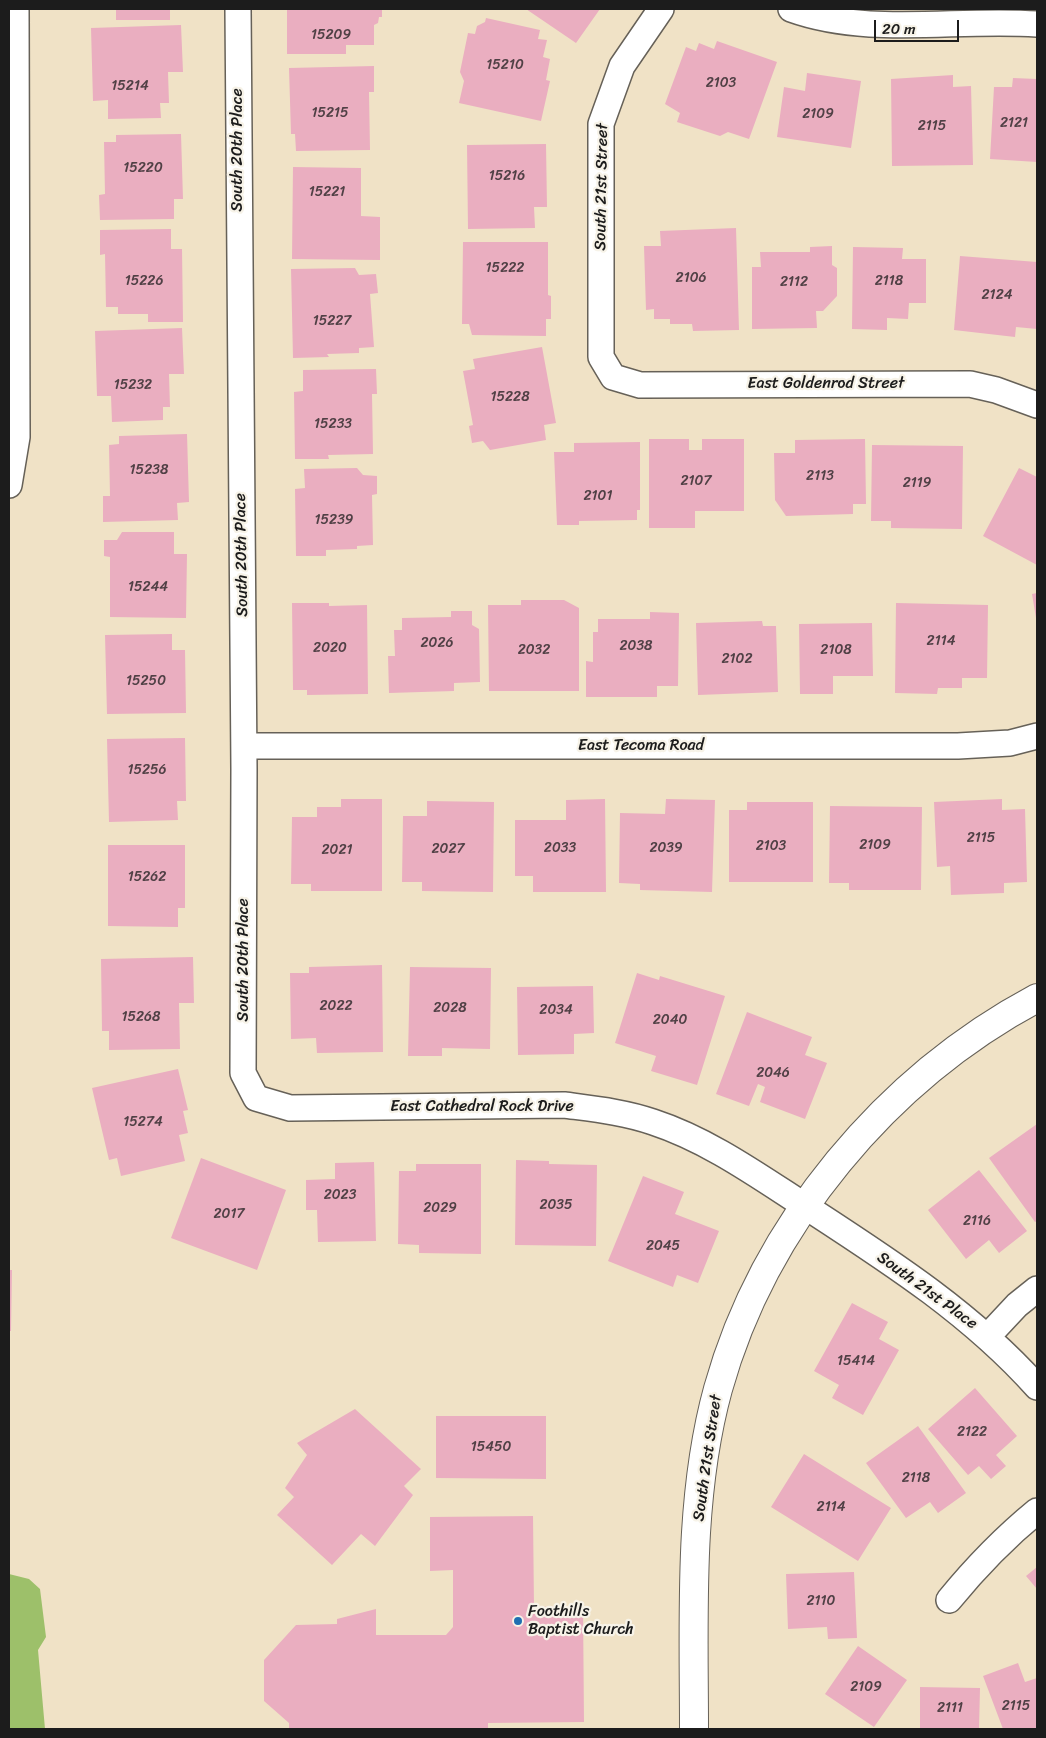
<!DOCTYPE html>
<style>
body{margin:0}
#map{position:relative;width:1046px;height:1738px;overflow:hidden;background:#f0e2c6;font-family:Sriracha,sans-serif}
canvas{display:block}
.frame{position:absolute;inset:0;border:10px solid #1c1c1c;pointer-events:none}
.scale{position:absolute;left:874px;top:20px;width:85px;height:22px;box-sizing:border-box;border:2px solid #1c1c1c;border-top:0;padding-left:6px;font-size:15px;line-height:18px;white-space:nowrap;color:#1c1c1c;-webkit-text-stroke:4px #f7f3e8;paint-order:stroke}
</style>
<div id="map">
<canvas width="1046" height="1738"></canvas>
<div class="frame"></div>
<div class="scale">20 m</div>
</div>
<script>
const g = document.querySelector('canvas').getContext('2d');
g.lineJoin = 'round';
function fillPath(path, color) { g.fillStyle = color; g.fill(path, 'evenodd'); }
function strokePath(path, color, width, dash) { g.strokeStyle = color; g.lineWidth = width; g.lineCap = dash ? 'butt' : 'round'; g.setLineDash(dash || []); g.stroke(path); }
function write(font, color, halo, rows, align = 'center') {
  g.font = font + ' Sriracha,sans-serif'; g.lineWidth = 4.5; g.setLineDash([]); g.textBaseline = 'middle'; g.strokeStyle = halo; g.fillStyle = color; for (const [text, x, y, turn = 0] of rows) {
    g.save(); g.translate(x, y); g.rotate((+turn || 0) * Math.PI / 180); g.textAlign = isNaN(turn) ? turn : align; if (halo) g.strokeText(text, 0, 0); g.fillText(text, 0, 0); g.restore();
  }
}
fillPath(new Path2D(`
 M9,1574l20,5 11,10 6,48 -8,13 7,79h-36z`), '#9dc06a');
fillPath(new Path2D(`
 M116,9h54v11h-54z
 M287,9h95v8h-3l-1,6 -4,2v20h-28v9h-59z
 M526,9h74l-24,34z
 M486,18l54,12 -2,9 9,1 -4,17 7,2 -4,21 4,1 -9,40 -82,-18 5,-22 -4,-9 8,-39 7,1 2,-8 8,-4z
 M181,25l2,47h-15l1,31h-9l1,15 -53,1v-19l-15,1 -2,-73z
 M717,41l60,21 -28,77 -21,-7 -8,4 -43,-14 3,-9 -15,-9 21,-57 10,4 3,-8 15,6z
 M374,66v26h-5l1,58 -74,1 -1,-17h-4l-2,-66z
 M807,73l54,8 -10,67 -74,-11 7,-50 21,4z
 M953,75v12l18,-1 2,79 -81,1 -1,-87z
 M1013,78l24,1v83l-47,-3 4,-72h18z
 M181,134l2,65h-9v20l-74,1 -1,-25 6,-1 -1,-52h12v-7z
 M546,144l1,63h-13l1,21 -67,1 -1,-84z
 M293,167l68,1v48l19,1v43l-88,-1z
 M736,228l3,102 -46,1 -1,-7h-22v-5h-16v-10l-8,1 -2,-64h17l-1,-15z
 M171,229v20h11l1,73h-35v-8h-30v-7h-12l-1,-53 -5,1v-25z
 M463,242h85v53l3,1v23h-5v17l-74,-1 -3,-11h-7z
 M832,246v19l5,3v28l-14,15h-7l1,17 -65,1v-62h9l-1,-15h50v-5z
 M853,247l50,1 -1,11h24v44h-17l-1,16 -21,-1v12l-35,-1z
 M960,256l77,6v67l-21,-2 -1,10 -61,-7z
 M355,268l4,7 17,-1 2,19 -8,1 4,53 -15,1v5l-32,1 2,3 -36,1 -2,-89z
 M182,328l2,46h-15l1,33h-7v13l-51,2 -1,-26h-14l-2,-65z
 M542,347l14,76 -12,2 2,15 -56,10 -7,-9 -11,2 -3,-17 4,-1 -10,-54 12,-2 -2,-10z
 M376,369l1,25h-5l1,60 -45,1 1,4h-34l-1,-67 9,-1v-21z
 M187,434l2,68 -12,1 1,17 -75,2v-26h7l-1,-51 10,-1v-8z
 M649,439h40v11h13v-11h42v72h-49v17h-46z
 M865,439l1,65h-13v10l-67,2 -11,-16 -1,-47h21v-13z
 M640,442v68h-3v10l-58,1v4h-22l-3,-73h20v-9z
 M872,445l91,1 -1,83 -71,-1v-7h-20z
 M357,468l6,7 14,1v18l-5,1 1,50 -16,1v3l-31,1v6h-30l-1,-67 10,-1 -1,-19z
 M1019,468l18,9v88l-54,-29z
 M122,532h52v22h13l-1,64 -76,-1v-60l-6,-1v-16h13z
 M1037,593v25h-1l-4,-24z
 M521,600h43l15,8v83h-90l-1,-86h33z
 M292,603h37v3l38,-1 1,89 -61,1v-5h-14z
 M896,603l92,2 -1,73h-25v10h-24l-1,6 -42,-1z
 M451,611h21v14l7,4 1,53 -26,1v8l-65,2 -1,-37h7l-1,-26h8v-12l49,-1z
 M650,612l29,1 -1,73h-21v11h-71v-36l7,1v-30h5v-13h52z
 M762,621l1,5h13l2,66 -80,3 -2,-72z
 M872,623l1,53h-40v18h-33l-1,-70z
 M172,634v16h13l1,63 -79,1 -2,-79z
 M185,738l1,63h-9l1,19 -69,2 -2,-83z
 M341,799h41v92h-71v-7h-20l1,-67h25v-10h24z
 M605,799l1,93h-73v-16h-18v-56h51v-20z
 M666,799l49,1 -3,92 -72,-2v-6l-21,-1 1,-70 45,1z
 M1002,799v11l23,-1 2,73 -23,1v10l-53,2 -1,-29 -13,1 -3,-65z
 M427,801l67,1 -1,90 -71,-1v-9h-20l1,-66h24z
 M747,802h66v80h-84v-72h18z
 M830,806l92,1 -1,83h-72v-7h-20z
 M108,845h77v63h-7v19l-70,-1z
 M193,957l1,46h-15l1,46 -71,1v-19h-7l-1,-72z
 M382,965l1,87 -66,1 -1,-15 -25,1 -1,-66h19v-6z
 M410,967l81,1 -1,81 -48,-1v8h-34z
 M637,973l22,7 1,-4 65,20 -28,89 -46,-14 5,-15 -41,-13z
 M593,986l1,47 -20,1v20l-56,1 -1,-68z
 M747,1012l65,25 -7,18 22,8 -22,56 -45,-17 5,-15 -7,-3 -9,22 -33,-12z
 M178,1069l10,41 -5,1 5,22 -9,2 6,26 -64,15 -4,-18 -8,2 -17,-72z
 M1037,1124v97l-2,1 -46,-64z
 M201,1158l85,32 -29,80 -86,-32z
 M516,1160l33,1v3l48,1 -1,81 -81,-1z
 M374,1162l2,79 -58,1 -1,-32h-11v-30l29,-1v-16z
 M416,1164h65v90l-62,-1v-8l-21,-1 1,-73h17z
 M979,1170l48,61 -28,22 -10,-13 -23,19 -38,-49z
 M643,1176l41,16 -9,22 44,17 -21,52 -21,-8 -4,12 -65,-26z
 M9,1270h3l-1,61h-2z
 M852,1303l36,19 -9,17 20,11 -36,65 -31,-17 7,-13 -25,-14z
 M975,1388l42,48 -21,19 10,11 -15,13 -12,-13 -11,9 -40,-46z
 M355,1409l66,60 -17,17 9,9 -38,51 -14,-12 -29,31 -55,-50 17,-18 -9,-9 22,-33 -10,-12z
 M436,1416h110v63l-110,-1z
 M918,1426l48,67 -28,20 -8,-11 -24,16 -40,-55z
 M804,1454l87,54 -33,53 -87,-54z
 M533,1516l1,91 49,-1 1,116 -96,1v6h-199v-6l-25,-22v-41l32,-35 41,-1v-5l39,-10v26h70l7,-8v-57l-23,1v-54z
 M1037,1567v22l-11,-13z
 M854,1572l3,66 -29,1 -1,-12 -39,2 -2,-55z
 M858,1646l49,34 -33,47 -49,-33z
 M1018,1663l7,19 12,-4v51h-34l-20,-53z
 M920,1687l60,1 -1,41h-59z`), '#eaaec0');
const street = new Path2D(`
 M238,9l6,760 -1,304 13,25 34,10 274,-3c30,4 60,7 89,17 55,18 104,53 152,84 83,54 166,107 232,181
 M661,9l-39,57 -21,58v233l12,20 27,8 330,-1 26,6 41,15
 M791,9c78,28 165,9 246,15
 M9,485l8,-48 -1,-428
 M244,746h714l52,-3 27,-7
 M988,1336l29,-31 20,-16
 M949,1600c27,-33 55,-62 88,-89`);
const secondary = new Path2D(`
 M694,1729c0,-112 -6,-231 24,-340 46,-165 169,-311 319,-391`);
strokePath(street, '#666158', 28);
strokePath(secondary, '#666158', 30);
strokePath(street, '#fff', 25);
strokePath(secondary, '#fff', 28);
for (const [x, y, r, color] of [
 [518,1621,5,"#1f6fb2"]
]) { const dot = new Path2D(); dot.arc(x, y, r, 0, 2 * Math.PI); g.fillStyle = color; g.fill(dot); strokePath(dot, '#f7f3e8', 2); }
write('14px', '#504045', null, [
 ["15209",331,35],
 ["15210",505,65],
 ["2103",721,83],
 ["15214",130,86],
 ["15215",330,113],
 ["2109",818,114],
 ["2121",1014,123],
 ["2115",932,126],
 ["15220",143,168],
 ["15216",507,176],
 ["15221",327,192],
 ["15222",505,268],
 ["2106",691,278],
 ["15226",144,281],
 ["2118",889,281],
 ["2112",794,282],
 ["2124",997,295],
 ["15227",332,321],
 ["15232",133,385],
 ["15228",510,397],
 ["15233",333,424],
 ["15238",149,470],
 ["2113",820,476],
 ["2107",696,481],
 ["2119",917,483],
 ["2101",598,496],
 ["15239",334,520],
 ["15244",148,587],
 ["2114",941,641],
 ["2026",437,643],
 ["2038",636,646],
 ["2020",330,648],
 ["2032",534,650],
 ["2108",836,650],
 ["2102",737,659],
 ["15250",146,681],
 ["15256",147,770],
 ["2115",981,838],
 ["2109",875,845],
 ["2103",771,846],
 ["2033",560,848],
 ["2039",666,848],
 ["2027",448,849],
 ["2021",337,850],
 ["15262",147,877],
 ["2022",336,1006],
 ["2028",450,1008],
 ["2034",556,1010],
 ["15268",141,1017],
 ["2040",670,1020],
 ["2046",773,1073],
 ["15274",143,1122],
 ["2023",340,1195],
 ["2035",556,1205],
 ["2029",440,1208],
 ["2017",229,1214],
 ["2116",977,1221],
 ["2045",663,1246],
 ["15414",856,1361],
 ["2122",972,1432],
 ["15450",491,1447],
 ["2118",916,1478],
 ["2114",831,1507],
 ["2110",821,1601],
 ["2109",866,1687],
 ["2115",1016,1706],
 ["2111",950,1708]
]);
write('16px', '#1c1c1c', '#f7f3e8', [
 ["South 20th Place",238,150,-90],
 ["South 21st Street",602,187,-89],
 ["East Goldenrod Street",826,384],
 ["South 20th Place",242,555,-91],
 ["East Tecoma Road",641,746],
 ["South 20th Place",244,960,-90],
 ["East Cathedral Rock Drive",482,1107],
 ["South 21st Place",927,1291,36],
 ["South 21st Street",708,1458,-82]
]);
write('16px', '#1c1c1c', '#f7f3e8', [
 ["Foothills",528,1612],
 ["Baptist Church",528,1630]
], 'left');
</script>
